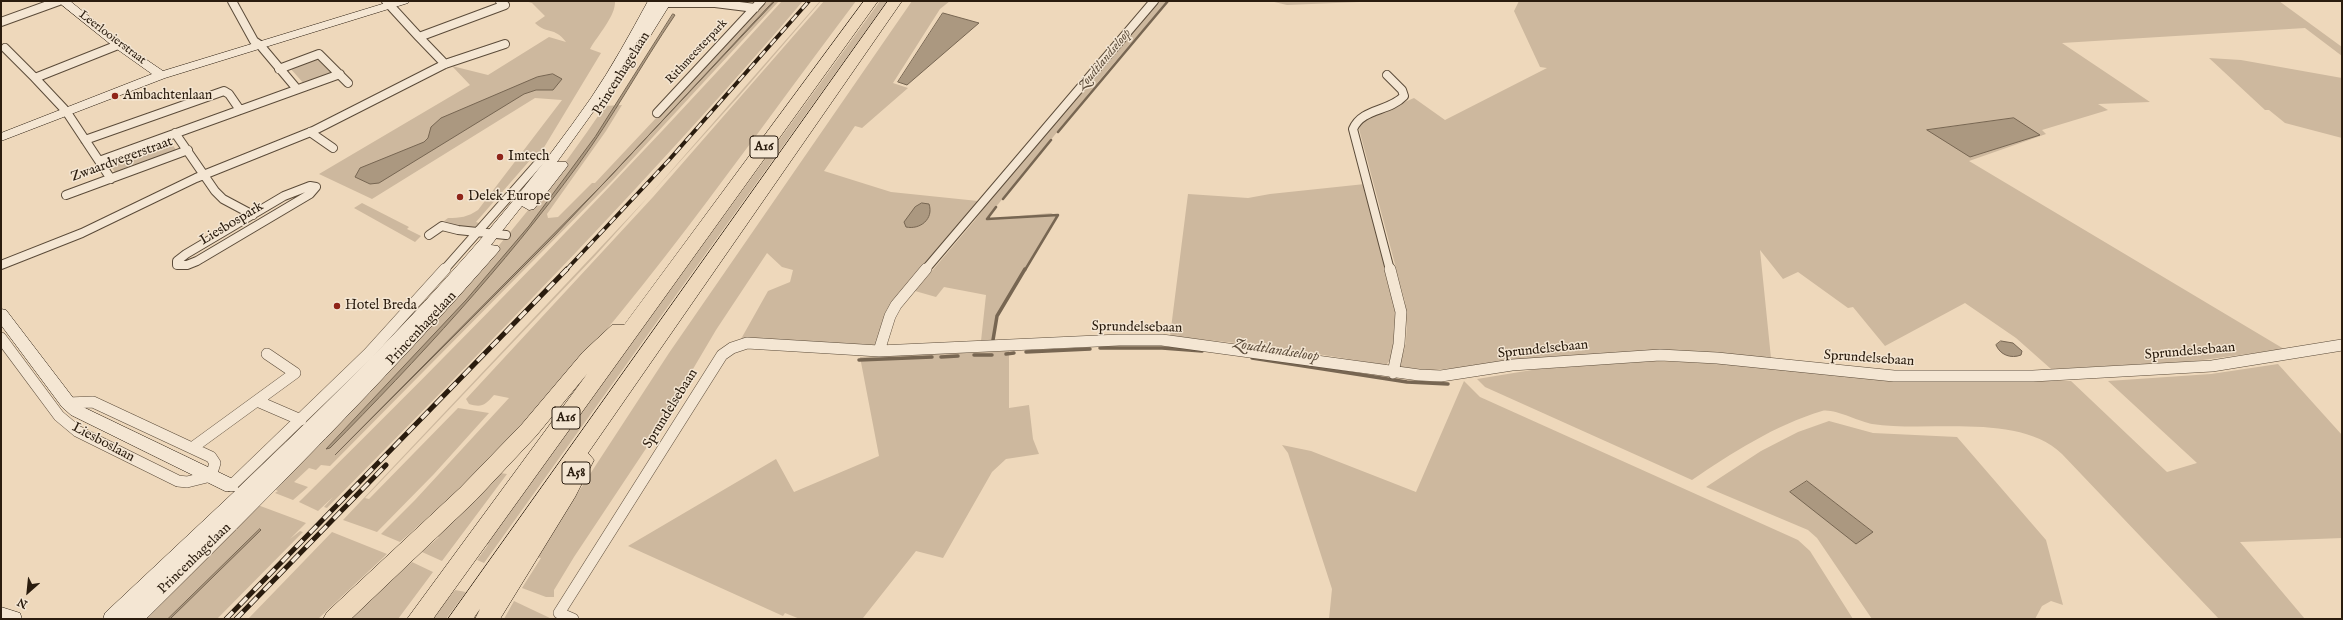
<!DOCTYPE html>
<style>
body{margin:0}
#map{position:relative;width:2343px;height:620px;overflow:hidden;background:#eed8bb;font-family:"IM FELL English",serif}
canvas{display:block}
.frame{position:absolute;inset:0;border:2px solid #2a1c0e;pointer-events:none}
.north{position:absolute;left:8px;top:572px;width:40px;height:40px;-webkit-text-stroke:3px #f4e6d3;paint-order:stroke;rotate:207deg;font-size:11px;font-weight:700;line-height:16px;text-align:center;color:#2a1c0e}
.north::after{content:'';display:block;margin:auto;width:14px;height:18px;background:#2a1c0e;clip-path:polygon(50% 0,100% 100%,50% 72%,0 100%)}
</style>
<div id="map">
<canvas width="2343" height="620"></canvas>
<div class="frame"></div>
<div class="north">N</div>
</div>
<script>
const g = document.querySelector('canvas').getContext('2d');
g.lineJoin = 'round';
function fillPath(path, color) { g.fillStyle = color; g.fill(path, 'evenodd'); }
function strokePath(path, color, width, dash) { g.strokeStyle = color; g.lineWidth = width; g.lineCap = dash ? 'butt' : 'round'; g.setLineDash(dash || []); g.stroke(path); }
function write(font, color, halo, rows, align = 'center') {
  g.font = font + ' "IM FELL English",serif'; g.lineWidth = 3; g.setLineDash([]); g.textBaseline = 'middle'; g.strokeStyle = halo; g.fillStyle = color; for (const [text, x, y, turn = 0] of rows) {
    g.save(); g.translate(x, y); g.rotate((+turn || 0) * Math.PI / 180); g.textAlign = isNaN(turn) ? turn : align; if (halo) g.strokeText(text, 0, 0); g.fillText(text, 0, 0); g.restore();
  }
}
fillPath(new Path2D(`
 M525,1h90c1,15 -18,35 -25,48l11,4 -64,106h-6l-55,63 6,2 -4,4 -17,-1 -17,-6 4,-3c12,0 20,-1 30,-8l84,-110 -27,-2 -163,101 -53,-25 151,-89 -18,-19 36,9 61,-38 17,5c-12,-16 -19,-7 -31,-19l10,-7 -13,-13z
 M766,1h13l-166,179 -283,286 -9,-1 -5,5 -7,-2 -15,14 14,5 -15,13 -18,-7 3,-2 -6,-3c118,-122 238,-240 333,-382l17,-1 -16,26 -59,83 1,4 10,-1 34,-34h3z
 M782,1h21c-150,176 -313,342 -476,507l-3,-1 9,-10 -15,14 -19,-9c165,-163 327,-329 483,-501z
 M820,1h1l-82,95 -144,160 -230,242 4,1 89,-91 31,5 -55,61 -57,58 -34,-12 306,-324z
 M824,1h32c-114,151 -222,310 -354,446 -33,34 -67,64 -102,95l-19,-8 34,-34 94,-102 -15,-3c-9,10 -12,13 -25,9l-3,-5 187,-202z
 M880,1h7l-403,562 -7,-3 11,-15 -2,-1z
 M912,1h38l-10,8 -47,74 15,5 -46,40 -7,-2 -31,45 67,21 87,9 -87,104 -15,43 -135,-9 27,-48 22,-9 3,-12 -11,-3 -15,-14 -51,77 -69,117 -73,110 -20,33v7h-8l-24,-9 19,-30 -5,-1 133,-204z
 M1159,1h9l-60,69 -122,149 65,-6 6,3 -62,102 -1,22 -13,1 5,-46 -42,-8 -8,10 -21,-6 60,-71 25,-34z
 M1270,1h114l-97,4z
 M1519,1h760l63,46v9l-37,-28 -243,15 88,59 -52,2 10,6 -66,20 4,4 -77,27 315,188 -96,13 -137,7 -35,-31 -51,-35 -80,43 -32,-39 -5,1 -50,-36 -15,7 -23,-29 11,108 -125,-7 -98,6 -92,11 -23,2 -35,-3c11,-23 9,-40 7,-65l-46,-173 2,-6 6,-5 47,-20 31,22 102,-52 -7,-1 -26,-56z
 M319,58l15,16 -29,11 -15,-17z
 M2209,58l32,2 101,18v60l-57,-15 -16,-13h-4z
 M168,139l9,12 -61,23 -8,-12z
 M1365,184l34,139 -7,35 -6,7 -113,-18 -103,-11 18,-142 60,4 22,-4z
 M362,203l47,24 -2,2 14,7 -6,6 -61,-34z
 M1009,351v57l20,-3 4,34 6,15 -33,5 -14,13 -49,86 -27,-7 -53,67 -63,1 -15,-6 -2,3 -155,-70 148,-87 18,33 85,-36 -19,-99z
 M1654,361l59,2 161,16 197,2 96,91 30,-9 -89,-82 103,-7 67,-10 64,71v103l-102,4 65,77h-86l-157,-165c-44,-42 -134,-21 -190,-30 -12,-2 -39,-16 -50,-13 -47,14 -90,42 -130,69l-207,-93 -8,-8 61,-10z
 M1464,381l16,16 318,143 12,11 43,68h-524l3,-30 -44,-136 -6,-8 29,6 105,41z
 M1829,421l44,12 84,4 89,103 17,65 -12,-4 -9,5 -7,13h-163l-55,-81 -9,-8 -102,-43 55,-36 37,-19zM1807,481l65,50v1l-82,-40z
 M500,473l7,1 -65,87 -20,-9 17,-15 -3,-1z
 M255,504l51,19 -16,16 10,-8 3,1 -86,87h-79z
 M332,532l55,22 -69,65h-70z
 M412,562l21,10 -35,47h-51z
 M455,590l11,2 -20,27h-14z
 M514,601l38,18h-48z`), '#cdb89e');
const water = new Path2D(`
 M774,1h1l-221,235 -219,219 273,-276z
 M943,13l36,10 -72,62 -9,-3z
 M673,14l2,1c-34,50 -62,102 -97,150 -74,101 -160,194 -248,283l-4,1 140,-149 63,-74 66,-89z
 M553,74l9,5 -9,11h-17l-12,4 -145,89 -9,1 -15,-7 5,-9 64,-26 4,-4 3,-11 10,-9 96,-41z
 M2014,118l26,17 -70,22 -43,-27z
 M922,203l7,1c5,15 -9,26 -23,23l-2,-5 11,-15z
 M2001,341l12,2 9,8 -1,4c-10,4 -21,0 -25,-10z
 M1807,481l66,51 -17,12 -66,-52z
 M260,529l1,1 -91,89h-2z`);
fillPath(water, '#ab9880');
strokePath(water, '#776652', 1);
strokePath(new Path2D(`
 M1058,132l110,-131
 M1003,199l48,-59
 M996,207l-9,12 71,-4 -33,55`), '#776652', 2.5);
strokePath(new Path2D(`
 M993,340l4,-24 28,-47
 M1100,348h62l40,3
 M1026,352l64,-3
 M1006,354l8,-1
 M974,355h18
 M941,357l17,-1
 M1252,358l155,24 41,2
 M859,360l73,-3`), '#776652', 3.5);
const streetFar1 = new Path2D(`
 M232,1l22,40 6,4 37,44
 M386,1l33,36
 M657,3h58l40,5
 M1,22l58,-21
 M5,48l30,30
 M445,64l-26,-27 86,-32 -5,-4
 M279,69l40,-15 29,29
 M1387,75l15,15 2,6c-15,16 -42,12 -51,33l37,141
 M657,113l104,-112
 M310,132l23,16
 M175,133l40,58 8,8 30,16
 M85,140l139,-49 5,3 11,16
 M99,161l241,-87
 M111,179l-45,-68 -31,-33 83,-33
 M310,186l6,1 -6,7 -113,67 -10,4h-10v-4l9,-7 98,-58z
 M66,195l122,-45
 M429,235l13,-9 16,4 48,5
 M1,265l81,-32 114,-55 117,-47 132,-67 60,-20
 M444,270l97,-110
 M925,270l229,-269`);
const street = new Path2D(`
 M1390,269l11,43 -2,32 -6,29
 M1,338l58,78 18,15 101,50 9,1 24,-6 4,-13 -4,-6 -118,-55 -25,1
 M879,351l11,-35 6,-11 30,-36
 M257,401l44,19
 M192,448l103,-75 -28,-19
 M231,486l138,-133 76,-84
 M573,619l-14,-6 163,-258 10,-7 15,-5 132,8 240,-11h43l257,35 22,1 71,-11 148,-10 57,3 177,18h139l179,-10 130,-21`);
const secondary = new Path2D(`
 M57,1h13l52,42 41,28 229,-70h18l-2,2 -243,75 -164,63v-8l151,-59 -38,-27z
 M648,1h12l-8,14 8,-14h12l-23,37 -4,1 -5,-2 -39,64 -44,61h9l2,3 -2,3 -32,41 -5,1 -7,-4 -31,39 7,1 2,3 -2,3c-112,128 -231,247 -352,367h-43l2,-6 130,-122h-10l-154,-76 -9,-8 -61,-82v-16l5,1 68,89 9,8 154,74 1,7c127,-121 253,-246 353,-390 21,-31 39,-64 57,-97z
 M1,607l19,6 2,6h-21z`);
const highway = new Path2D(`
 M864,1h14l-445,618h-26l180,-245 -51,62 -60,64 -125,119h-28l4,-7 133,-124 62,-64 61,-72 29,-27h12z
 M888,1h14l-314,452 6,7 -19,37 -75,122h-25l5,-10 -7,10h-25z`);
strokePath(streetFar1, '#5b4b39', 10);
strokePath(street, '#5b4b39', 12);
strokePath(secondary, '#2a1c0e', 1);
strokePath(highway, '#2a1c0e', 1);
strokePath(streetFar1, '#f4e6d3', 8);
strokePath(street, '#f4e6d3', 11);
fillPath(secondary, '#f4e6d3');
fillPath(highway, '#eed8bb');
const railFar1 = new Path2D(`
 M566,270l103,-110 140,-159`);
const rail = new Path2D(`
 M226,619l341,-350
 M236,619l150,-154`);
strokePath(railFar1, '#2a1c0e', 4);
strokePath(rail, '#2a1c0e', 5);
strokePath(railFar1, '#f4e6d3', 2.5, [8]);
strokePath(rail, '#f4e6d3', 3.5, [10]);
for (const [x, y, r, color] of [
 [115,96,4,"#8f2418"],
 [500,157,4,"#8f2418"],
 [460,197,4,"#8f2418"],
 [337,306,4,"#8f2418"]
]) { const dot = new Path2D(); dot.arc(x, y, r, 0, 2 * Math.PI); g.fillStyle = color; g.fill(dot); strokePath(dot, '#f4e6d3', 1.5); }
write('12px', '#2a1c0e', '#f4e6d3', [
 ["Leerlooierstraat",112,38,37],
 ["Rithmeesterpark",697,52,-47]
]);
write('italic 13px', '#5e4e3c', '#f4e6d3', [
 ["Zoudtlandseloop",1105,60,-50]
]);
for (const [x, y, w] of [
 [764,147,28],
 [566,418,28],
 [576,473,28]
]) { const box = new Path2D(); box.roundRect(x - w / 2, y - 11, w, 22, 3); g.fillStyle = '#f4e6d3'; g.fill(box); strokePath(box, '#2a1c0e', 1); }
write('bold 13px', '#2a1c0e', null, [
 ["A16",764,147],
 ["A16",566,418],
 ["A58",576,473]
]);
write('14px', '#2a1c0e', '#f4e6d3', [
 ["Princenhagelaan",622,74,-58],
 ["Zwaardvegerstraat",122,160,-20],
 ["Liesbospark",232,224,-31],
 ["Sprundelsebaan",1137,328,1],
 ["Princenhagelaan",422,329,-47],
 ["Sprundelsebaan",1543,350,-6],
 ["Sprundelsebaan",2190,352,-5],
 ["Sprundelsebaan",1869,359,4],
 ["Sprundelsebaan",671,409,-58],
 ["Liesboslaan",103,443,28],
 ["Princenhagelaan",195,559,-44]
]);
write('14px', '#2a1c0e', '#f4e6d3', [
 ["Ambachtenlaan",123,96],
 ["Imtech",508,157],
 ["Delek Europe",468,197],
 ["Hotel Breda",345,306]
], 'left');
write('italic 15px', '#5e4e3c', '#f4e6d3', [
 ["Zoudtlandseloop",1276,351,9]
]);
</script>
